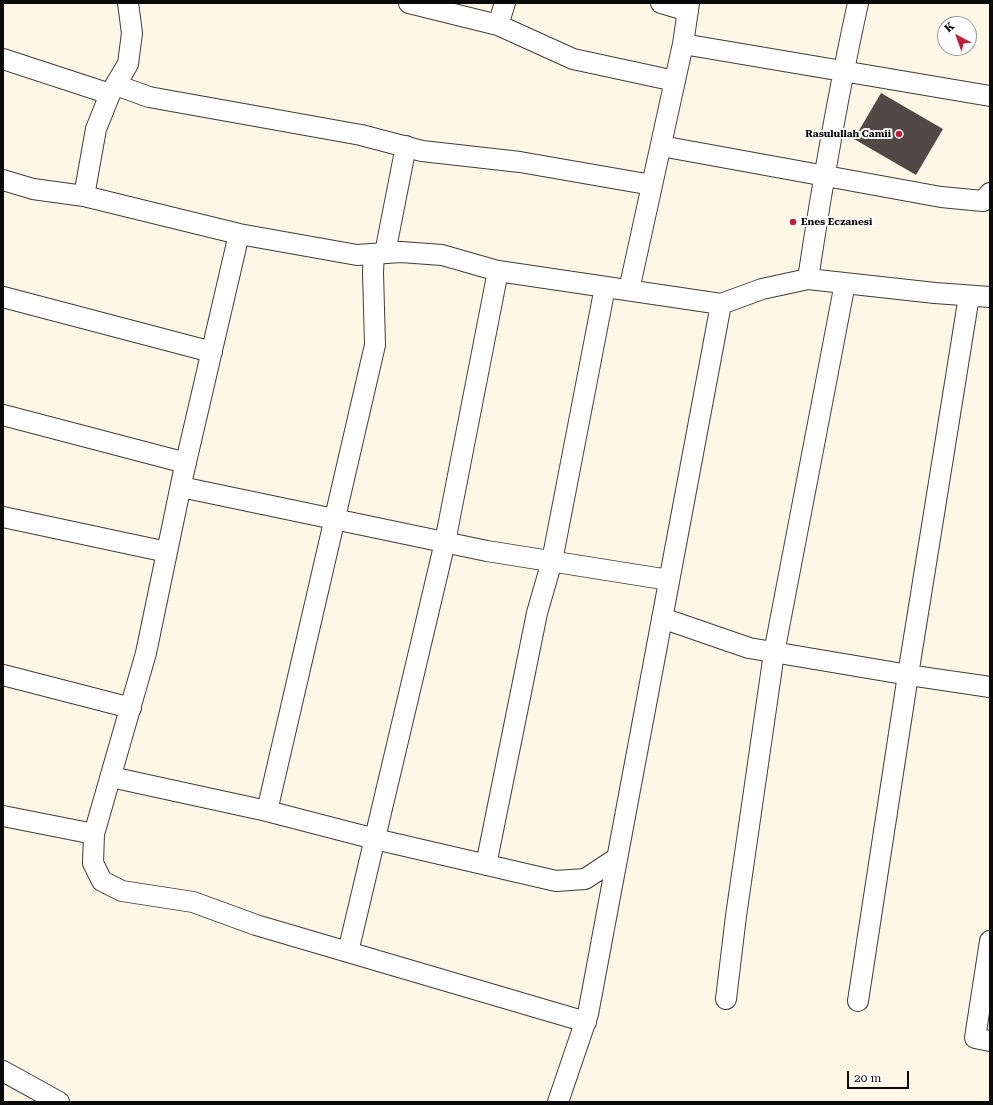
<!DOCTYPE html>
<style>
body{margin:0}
#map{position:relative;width:993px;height:1105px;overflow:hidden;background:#fff7e6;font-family:"Roboto Serif",serif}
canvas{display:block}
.frame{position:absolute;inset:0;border:4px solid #0a0a0a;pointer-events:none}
.north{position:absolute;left:937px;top:16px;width:40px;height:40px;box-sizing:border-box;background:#fff;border:1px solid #9d9d9d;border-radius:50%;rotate:319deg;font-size:11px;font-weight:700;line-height:16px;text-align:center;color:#0a0a0a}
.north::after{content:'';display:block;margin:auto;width:14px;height:18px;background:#bc1f3a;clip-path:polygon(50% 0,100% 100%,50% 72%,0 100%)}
.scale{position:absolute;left:847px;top:1071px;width:62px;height:18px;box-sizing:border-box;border:2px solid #0a0a0a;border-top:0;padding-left:5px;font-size:12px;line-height:14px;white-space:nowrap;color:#0a0a0a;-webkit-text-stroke:3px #fff;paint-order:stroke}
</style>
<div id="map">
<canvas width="993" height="1105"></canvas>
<div class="frame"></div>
<div class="north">K</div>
<div class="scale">20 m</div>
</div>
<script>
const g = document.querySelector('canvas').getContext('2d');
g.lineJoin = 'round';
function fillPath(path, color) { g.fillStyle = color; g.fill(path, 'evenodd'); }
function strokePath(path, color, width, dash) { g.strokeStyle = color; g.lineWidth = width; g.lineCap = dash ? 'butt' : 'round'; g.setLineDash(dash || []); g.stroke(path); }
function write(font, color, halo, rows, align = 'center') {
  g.font = font + ' "Roboto Serif",serif'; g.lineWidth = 4; g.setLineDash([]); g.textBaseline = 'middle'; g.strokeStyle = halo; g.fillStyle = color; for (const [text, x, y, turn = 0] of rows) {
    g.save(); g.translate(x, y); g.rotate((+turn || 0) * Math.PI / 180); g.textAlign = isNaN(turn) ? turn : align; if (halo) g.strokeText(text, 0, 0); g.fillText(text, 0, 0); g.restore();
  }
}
fillPath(new Path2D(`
 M881,93l62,36 -27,46 -62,-36z`), '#524946');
const street = new Path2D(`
 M409,3l89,22 75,34 102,22
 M661,3l27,8
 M498,25l7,-22
 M683,44l307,52
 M3,59l107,35
 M116,85l33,12 212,38 61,16 98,11 132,23
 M661,146l280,51 42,4 7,-8
 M3,180l30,9 51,7 155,38 118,21 44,-3 41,3 56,16 223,33 41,-15 46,-10 127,14 55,4
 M84,196l12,-67 14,-35 18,-30 4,-31 -4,-30
 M385,253l21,-107
 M374,254l-1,18 2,73 -108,466 108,28 181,42 29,-2 32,-21
 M808,279c14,-93 30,-185 50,-276
 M629,290l54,-246 6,-41
 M3,297l209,55
 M3,415l183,48
 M181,487l306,64 182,29
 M3,517l164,35
 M662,618l87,30 166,28 75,11
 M3,675l128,33
 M111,777l156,34
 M3,816l91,18 52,-181 37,-178 56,-241
 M94,834l-1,29 9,18 20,10 71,11 63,23 330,97
 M486,865l51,-252 15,-52 53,-274
 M990,941l-15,97 15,3
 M348,952l97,-410 53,-271
 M726,999l10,-83 38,-263 71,-370
 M858,1001l50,-326 61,-379
 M3,1071l56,31
 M558,1102l30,-88 133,-710`);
strokePath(street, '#3d3d3d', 22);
strokePath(street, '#fff', 20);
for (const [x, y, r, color] of [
 [899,134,4,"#bc1f3a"],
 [793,222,4,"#bc1f3a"]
]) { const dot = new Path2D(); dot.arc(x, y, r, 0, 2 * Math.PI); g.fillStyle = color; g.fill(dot); strokePath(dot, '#fff', 1.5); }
write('bold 10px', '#0a0a0a', '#fff', [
 ["Rasulullah Camii",891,134],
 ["Enes Eczanesi",801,222,"left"]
], 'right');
</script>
